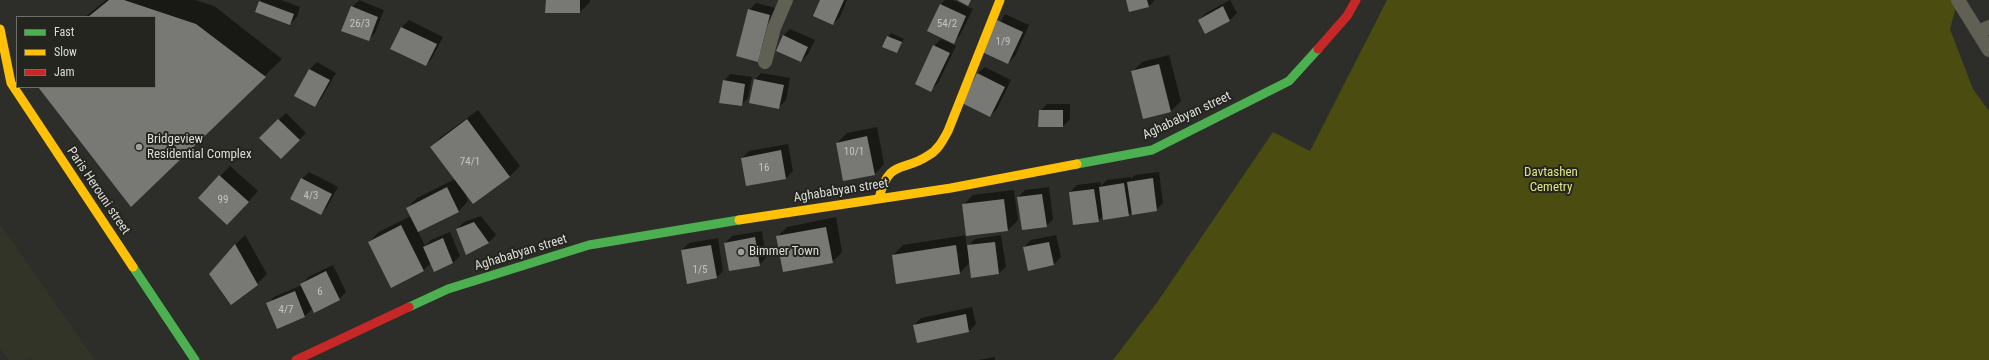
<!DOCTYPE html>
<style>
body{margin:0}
#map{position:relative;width:1989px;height:360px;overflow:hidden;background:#2d2d29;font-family:"Roboto Condensed",sans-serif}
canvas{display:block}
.legend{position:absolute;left:16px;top:16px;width:140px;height:72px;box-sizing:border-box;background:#24251e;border:1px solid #6e6f68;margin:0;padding:5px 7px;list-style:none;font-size:12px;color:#dcddd8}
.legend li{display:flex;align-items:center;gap:8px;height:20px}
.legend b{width:20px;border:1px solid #6e6f68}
</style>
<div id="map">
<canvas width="1989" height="360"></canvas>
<ul class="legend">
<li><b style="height:5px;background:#4caf50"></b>Fast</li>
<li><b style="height:5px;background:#ffc107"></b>Slow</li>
<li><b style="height:5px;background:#c62828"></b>Jam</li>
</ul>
</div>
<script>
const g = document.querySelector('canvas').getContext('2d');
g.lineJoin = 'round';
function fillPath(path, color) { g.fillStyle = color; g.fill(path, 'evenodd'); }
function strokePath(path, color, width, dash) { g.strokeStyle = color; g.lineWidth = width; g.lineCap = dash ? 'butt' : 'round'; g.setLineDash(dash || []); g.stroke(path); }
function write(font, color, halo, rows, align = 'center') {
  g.font = font + ' "Roboto Condensed",sans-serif'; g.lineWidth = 4; g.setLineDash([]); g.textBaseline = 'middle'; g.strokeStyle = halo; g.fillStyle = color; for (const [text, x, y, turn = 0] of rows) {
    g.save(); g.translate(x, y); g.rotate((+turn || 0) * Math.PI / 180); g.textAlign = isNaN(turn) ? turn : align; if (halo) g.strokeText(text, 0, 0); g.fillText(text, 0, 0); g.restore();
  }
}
fillPath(new Path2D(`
 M0,225v-1l95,136h-62l-3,-3 -5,3h-17l-8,-12z`), '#333428');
fillPath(new Path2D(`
 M1387,0h571l-8,29 23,60 16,22v249h-876l45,-59 115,-169 37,19z`), '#4a4c10');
fillPath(new Path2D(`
 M106,0h89l19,6 68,53 -151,146 -92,-118h116v-70h-70z
 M261,0h20l19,7 -3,10 -7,7 -30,-22z
 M359,0l25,10 -9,23 -7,7 -16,-33z
 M547,0h43v2l-10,10z
 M821,0h26l-7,17 -7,7z
 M945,0h8l20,9 -13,26 -7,7 -25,-11 13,-27z
 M1127,0h28l-6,6z
 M1230,0l7,13 -7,7 -24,13 -7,-13 7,-7z
 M756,3l20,5 -12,46 -15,-44z
 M1005,14l24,11 -14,31 -7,7 -24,-12z
 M409,20l34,17 -11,21 -6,7 -34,-17 10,-21z
 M790,29l25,11 -7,14 -7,7 -18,-25z
 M891,33l13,6 -8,13 -8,-15z
 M941,39l15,7 -18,37 -7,7 3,-44z
 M1169,55l12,46 -10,10 -27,7 -12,-46 10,-10z
 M317,62l19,11 -15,26 -7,7 -18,-11 14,-26z
 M985,67l26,13 -14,29 -7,7 -12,-43z
 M761,73l29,5 -4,22 -7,7 -25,-27z
 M730,74l22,3 -4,21 -7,7 -17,-24z
 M1047,104h23v15l-7,7 -23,-15z
 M478,110l42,56 -10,10 -37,27 -8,-10 3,8 -9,10 -41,20 7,15 6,-6 19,-8 10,24 -7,7h-22l-8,8 -54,-29 10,-10 32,-16 -4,-8 10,-10 38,-19 -24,-32 10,-10z
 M286,113l20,20 -25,25 -21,-20z
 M877,127l7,37 -9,10 -38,-31 10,-10z
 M788,144l5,27 -7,7 -44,-20 7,-7z
 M230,166l28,25 -21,23 -38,-16z
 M309,172l29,15 -11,20 -7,7 -18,-35z
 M1159,172l4,31 -7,7 -24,1 -4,5 -24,-1 -6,6 -28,-29 7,-7 24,-3v4l6,-6 24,-3v2l4,-4z
 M1049,187l4,32 -7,7 -28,-29 7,-7z
 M1014,190l4,30 -10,10 -43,5 2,12 8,-8 26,-4 5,32 -7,6 -29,-11 -10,11 -67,-18 10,-10 64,-10 -4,-30 10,-10z
 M481,216l15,19 -7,7 -23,11 -9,-24 7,-7z
 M836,217l6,35 -10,10 -55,-25 10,-10z
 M762,231l4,27 -7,7 -34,-22 7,-7z
 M245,235l22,39 -10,10 -22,-39z
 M1056,235l5,22 -7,7 -30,-17 7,-7z
 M718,238l5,33 -7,7 -34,-28 7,-7z
 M333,265l13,27 -7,7 -26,9 -8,8 -27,11 -10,-23 6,-7 28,-12 6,-8z
 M972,307l4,17 -7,7 -51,11 -4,-17 7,-7z
 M995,357v3h-17z`), '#0007');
fillPath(new Path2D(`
 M109,0h15l72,24 70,53 -135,130 -93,-120h117v-70h-67z
 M546,0h34v13h-35z
 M820,0h24l-11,25 -20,-9z
 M957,0h14l-3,6z
 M1126,0h21l2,7 -20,5z
 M259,1l35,13 -4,11 -35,-13z
 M940,4l26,12 -12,28 -27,-13z
 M351,6l27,11 -9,24 -28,-10z
 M1223,6l7,15 -25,13 -7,-14z
 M748,9l22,6 -12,47 -22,-6z
 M997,20l26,12 -15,32 -26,-12z
 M401,27l36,17 -11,22 -36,-17z
 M783,35l25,12 -7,15 -25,-11z
 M887,36l15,6 -5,11 -15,-6z
 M933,45l17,8 -19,39 -16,-8z
 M1159,64l12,48 -28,7 -12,-48z
 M309,69l21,11 -15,27 -21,-11z
 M977,73l28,14 -15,30 -28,-14z
 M754,79l30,6 -5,24 -30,-6z
 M723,80l22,4 -3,22 -23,-3z
 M1039,110h24v17h-25z
 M278,119l22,21 -19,19 -22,-21z
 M467,119l43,58 -37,27 -43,-57z
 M867,136l8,39 -32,6 -7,-38z
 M781,150l5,29 -40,7 -5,-28z
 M219,175l30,27 -22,23 -29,-27z
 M301,178l31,16 -11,21 -31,-16z
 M1153,178l4,33 -25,4 -5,-33z
 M1124,183l5,33 -26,4 -4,-33z
 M447,187l12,25 -41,20 -12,-24z
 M1094,189l5,33 -26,3 -4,-33z
 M1042,194l5,33 -25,3 -5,-33z
 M1004,199l4,32 -42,5 -4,-32z
 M474,222l15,21 -23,12 -10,-26z
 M401,225l23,46 -33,17 -23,-46z
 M826,227l7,36 -50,9 -7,-36z
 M755,237l5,29 -31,5 -5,-28z
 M443,238l10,25 -19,9 -11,-25z
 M995,242l4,32 -28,4 -4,-33z
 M1049,242l5,23 -26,6 -5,-24z
 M235,244l23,41 -27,20 -22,-31z
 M711,245l6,33 -30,6 -6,-34z
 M956,245l4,29 -64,10 -4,-29z
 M326,271l14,29 -26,13 -14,-29z
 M295,291l10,26 -28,12 -11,-26z
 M966,314l3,18 -52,11 -4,-18z`), '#787874');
strokePath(new Path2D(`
 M1958,0l31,50
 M1978,32l11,-5
 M765,62l9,-34 12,-28`), '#606154', 14);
strokePath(new Path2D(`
 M1077,164l75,-14 137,-69 29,-32
 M133,267l62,93
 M409,307l39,-18 141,-44 150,-25`), '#4caf50', 9);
strokePath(new Path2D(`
 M0,29l11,54 122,184
 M879,198c10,-40 24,-25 50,-43 9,-5 14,-15 19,-24l52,-131
 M739,220l212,-32 126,-24`), '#ffc107', 9);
strokePath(new Path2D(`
 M1318,49l29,-33 9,-16
 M296,360l113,-53`), '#c62828', 9);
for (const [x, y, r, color] of [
 [139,147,4,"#9f9f9b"],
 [741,252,4,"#9f9f9b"]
]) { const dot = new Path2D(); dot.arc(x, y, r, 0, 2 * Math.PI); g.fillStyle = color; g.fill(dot); strokePath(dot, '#24251e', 1.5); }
write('11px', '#c3c4bf', null, [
 ["26/3",360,24],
 ["54/2",947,24],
 ["1/9",1003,42],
 ["10/1",854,152],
 ["74/1",470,162],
 ["16",764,168],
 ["4/3",311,196],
 ["99",223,200],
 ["1/5",700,270],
 ["6",320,292],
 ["4/7",286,310]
]);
write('13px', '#dcddd8', '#24251e', [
 ["Aghababyan street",1187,116,-25],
 ["Paris Herouni street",98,191,56],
 ["Aghababyan street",841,191,-9],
 ["Aghababyan street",521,253,-17]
]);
write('13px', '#dcddd8', '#24251e', [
 ["Bridgeview",147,140],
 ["Residential Complex",147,155],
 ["Bimmer Town",749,252]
], 'left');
write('13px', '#dee582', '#24251e', [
 ["Davtashen",1551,173],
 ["Cemetry",1551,188]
]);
</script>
